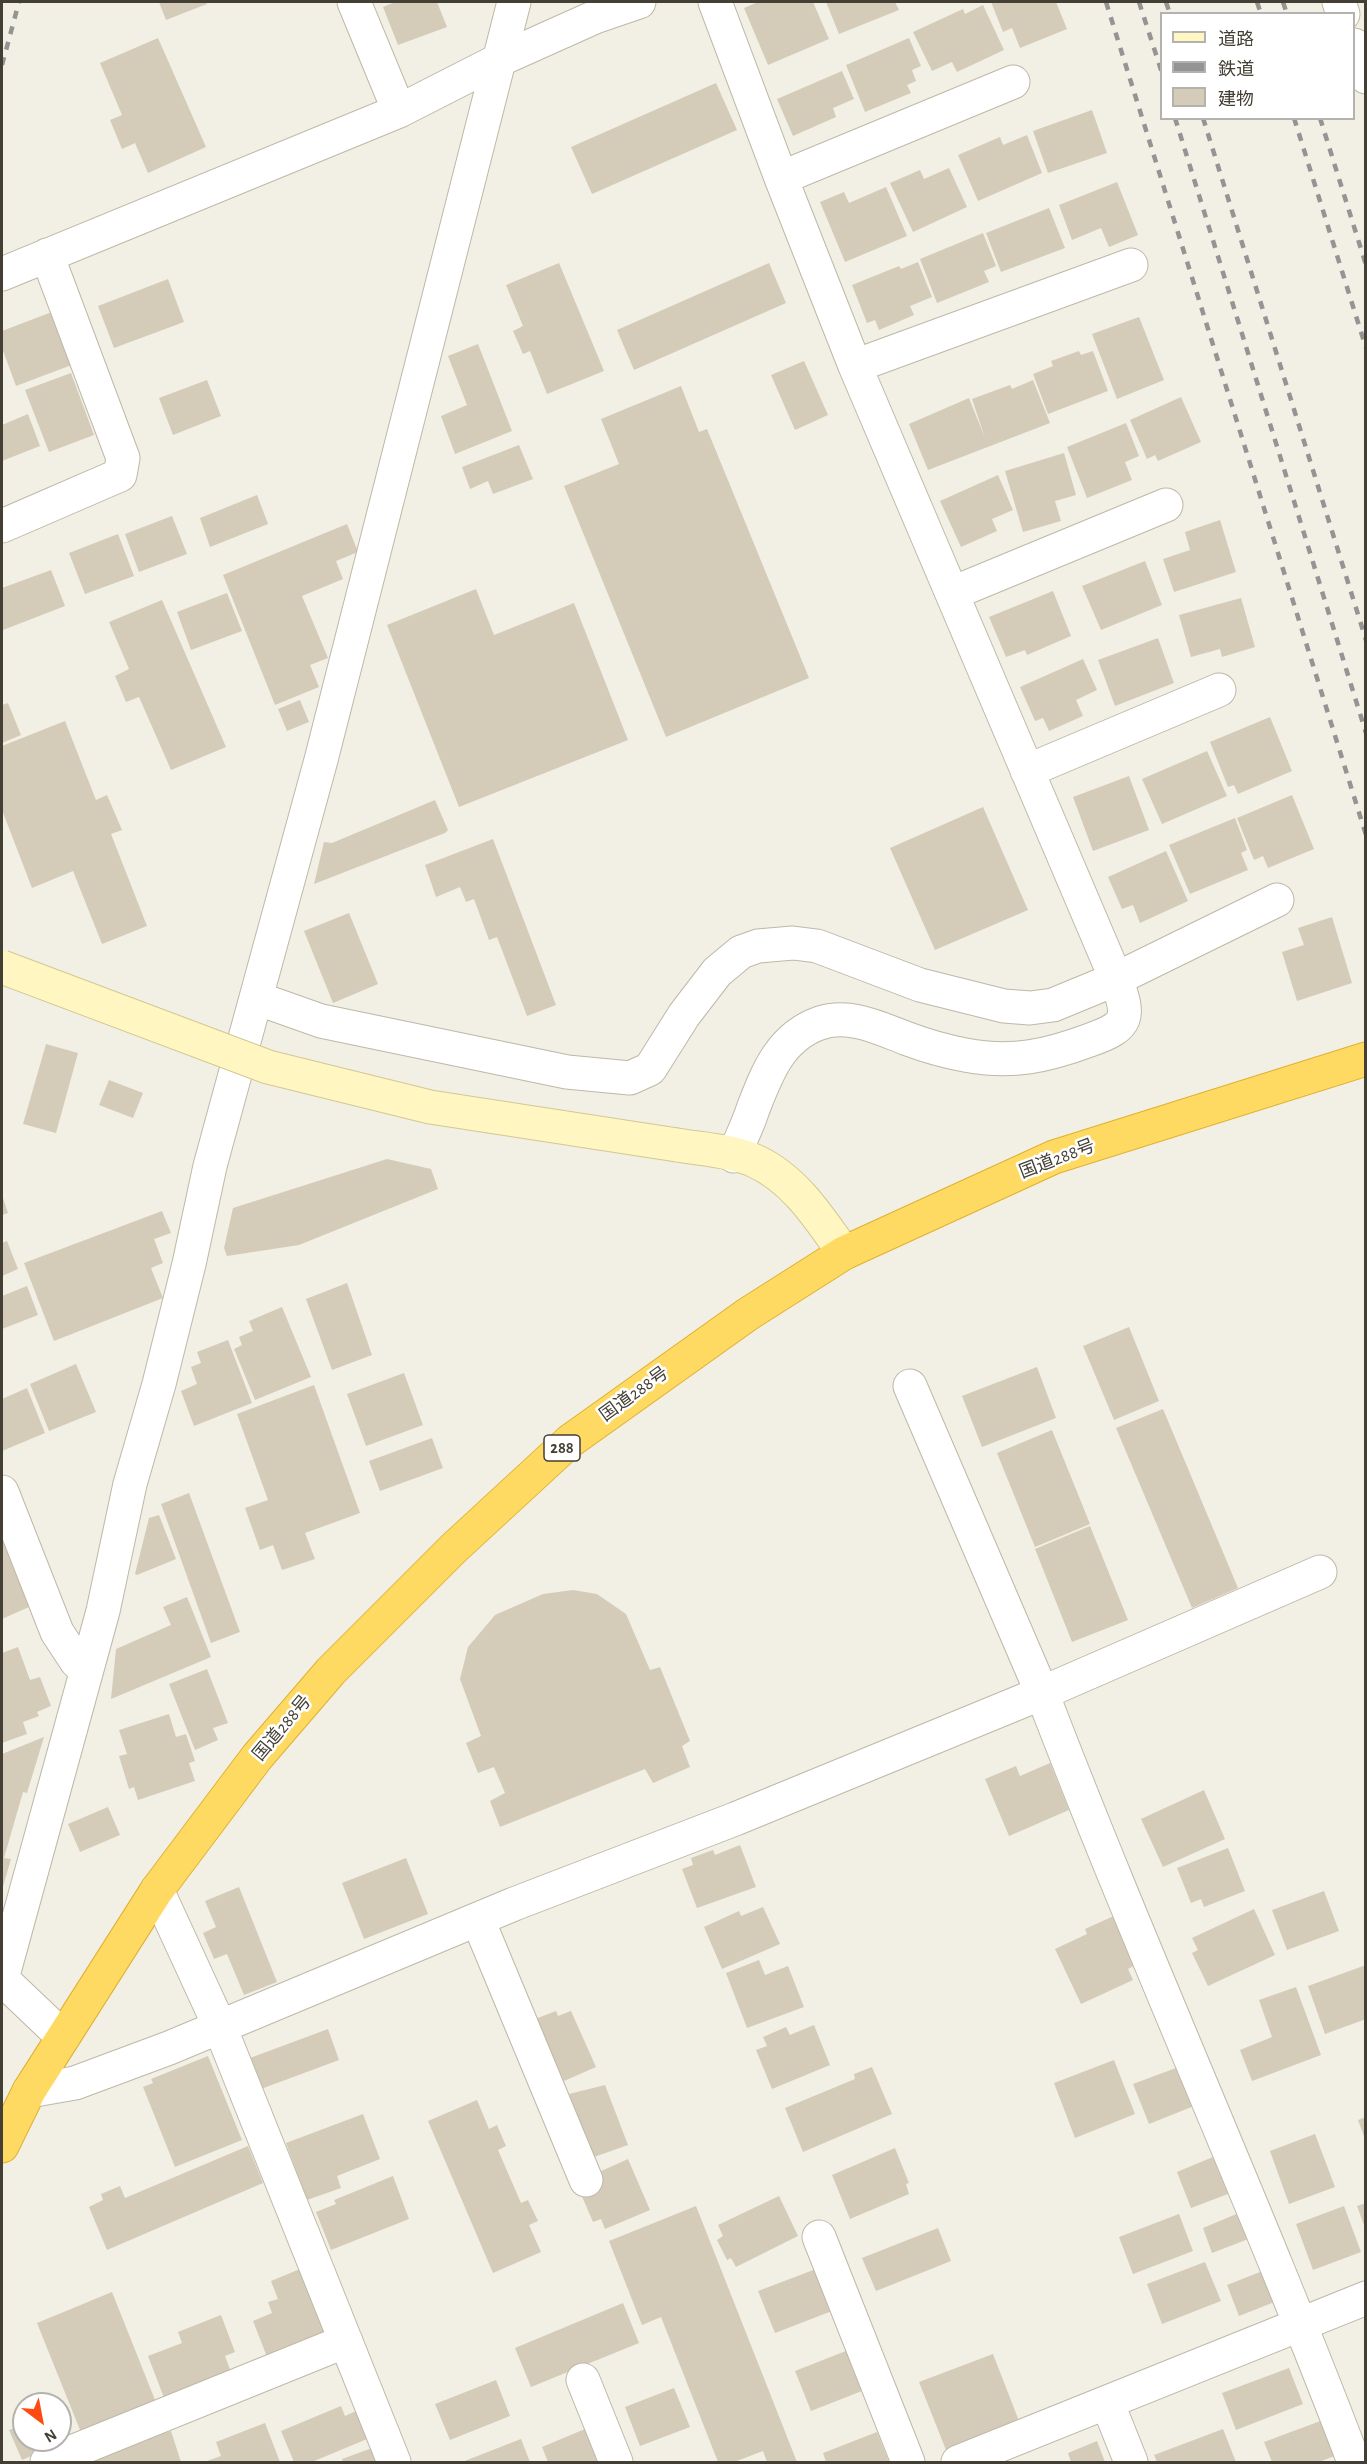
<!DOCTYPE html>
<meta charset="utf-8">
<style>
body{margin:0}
#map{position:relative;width:1367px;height:2464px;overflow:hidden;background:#f2efe4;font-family:"Alegreya Sans","Noto Sans JP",sans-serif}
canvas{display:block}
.frame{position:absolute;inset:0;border:3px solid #443f34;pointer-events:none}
.legend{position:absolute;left:1160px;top:12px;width:195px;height:108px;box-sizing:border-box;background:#fff;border:2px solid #b4b2ae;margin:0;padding:8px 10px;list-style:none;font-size:18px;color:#443f34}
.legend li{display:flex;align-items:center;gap:12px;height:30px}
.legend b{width:30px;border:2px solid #b4b2ae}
.north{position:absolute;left:12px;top:2392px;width:60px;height:60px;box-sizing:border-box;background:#fff;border:2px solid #b4b2ae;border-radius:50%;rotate:148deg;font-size:16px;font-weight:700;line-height:24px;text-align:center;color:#443f34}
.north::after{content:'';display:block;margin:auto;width:21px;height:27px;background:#fd4b11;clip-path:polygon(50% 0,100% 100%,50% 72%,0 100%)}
</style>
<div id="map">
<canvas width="1367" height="2464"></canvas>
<div class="frame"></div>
<ul class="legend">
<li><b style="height:8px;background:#fff6c1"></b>道路</li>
<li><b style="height:8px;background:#949494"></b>鉄道</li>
<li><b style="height:16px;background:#d4ccb9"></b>建物</li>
</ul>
<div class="north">N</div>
</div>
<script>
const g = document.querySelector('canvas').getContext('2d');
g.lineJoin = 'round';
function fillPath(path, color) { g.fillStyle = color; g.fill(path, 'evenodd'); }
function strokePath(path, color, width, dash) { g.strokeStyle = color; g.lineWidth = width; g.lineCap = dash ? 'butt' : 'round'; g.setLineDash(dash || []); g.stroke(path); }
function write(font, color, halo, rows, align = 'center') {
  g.font = font + ' "Alegreya Sans","Noto Sans JP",sans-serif'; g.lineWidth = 5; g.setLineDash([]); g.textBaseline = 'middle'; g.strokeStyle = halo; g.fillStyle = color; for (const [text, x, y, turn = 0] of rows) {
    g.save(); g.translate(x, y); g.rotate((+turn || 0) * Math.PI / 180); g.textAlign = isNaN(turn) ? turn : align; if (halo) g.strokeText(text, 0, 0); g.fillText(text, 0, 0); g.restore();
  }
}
fillPath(new Path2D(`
 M159,2h47l1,2 -41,16z
 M395,2h42l10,25 -49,18 -15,-38z
 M758,2h55l16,37 -61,26 -24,-57z
 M826,2h69l4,8 -60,24z
 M991,2h65l11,27 -47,19 -8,-20 -9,4z
 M983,5l21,45 -47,22 -5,-10 -20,9 -19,-39 50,-23 2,5z
 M158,38l48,109 -58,26 -13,-30 -13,6 -12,-29 12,-5 -22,-52z
 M909,38l12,28 -9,4 4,11 -9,4 4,8 -46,19 -19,-47z
 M842,71l12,28 -21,9 3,9 -43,19 -16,-37z
 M716,83l21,47 -145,64 -21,-47z
 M1092,110l15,43 -59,20 -15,-42z
 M1027,135l15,38 -64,28 -20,-46 42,-18 3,8z
 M949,168l18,39 -54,25 -23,-49 30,-13 4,9z
 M1117,182l21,53 -29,12 -8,-19 -29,12 -13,-35z
 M886,187l21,49 -62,26 -25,-60 24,-10 5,11z
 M1049,208l16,40 -64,24 -15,-39z
 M983,233l13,33 -12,5 5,11 -52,21 -17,-44z
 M918,262l14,35 -22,9 4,9 -35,15 -4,-10 -8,3 -15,-38 47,-19 2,3z
 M559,263l45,108 -57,23 -17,-43 -7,3 -10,-23 10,-5 -17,-41z
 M769,263l17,40 -152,67 -17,-40z
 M168,279l16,43 -70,26 -16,-42z
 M57,310l20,53 -61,23 -14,-38v-17z
 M1139,317l25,63 -47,19 -25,-65z
 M478,344l34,87 -57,23 -14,-38 26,-11 -19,-49z
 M1079,351l2,4 12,-4 15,40 -60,23 -15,-40 20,-8 -2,-5z
 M804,361l24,54 -33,15 -24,-55z
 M71,373l23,62 -45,17 -24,-62z
 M207,380l14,36 -48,19 -14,-37z
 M1033,380l17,43 -122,47 -19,-46 60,-26 16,40 -13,-39 38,-14 2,4z
 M681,386l18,46 8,-3 102,249 -143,59 -102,-251 55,-22 -18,-45z
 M1181,397l20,45 -43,19 -3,-6 -8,4 -17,-39z
 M28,414l12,32 -38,15v-36z
 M1126,423l13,33 -14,6 7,18 -45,18 -20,-51z
 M519,445l14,34 -40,15 -5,-13 -18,8 -8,-22z
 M1064,453l12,42 -21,6 6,20 -38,11 -18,-61z
 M998,475l15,35 -21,9 5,12 -36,16 -21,-46z
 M257,495l11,29 -58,23 -10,-29z
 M172,516l15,38 -48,18 -14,-38z
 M1220,520l16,52 -62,20 -11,-33 27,-9 -5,-18z
 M347,524l11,28 -22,9 7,18 -41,17 26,62 -18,7 9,22 -44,18 -52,-130z
 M118,534l16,42 -49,18 -16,-41z
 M1145,561l17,44 -61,25 -19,-44z
 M51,570l14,36 -62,24 -1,-42z
 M476,589l18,46 80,-32 54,137 -169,67 -72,-182z
 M1053,591l18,45 -44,19 -2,-5 -19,7 -17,-40z
 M227,593l15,38 -51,19 -14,-38z
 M1241,598l14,49 -33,10 -2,-8 -29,8 -12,-42z
 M162,600l64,147 -55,23 -32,-73 -13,5 -11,-26 14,-7 -20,-47z
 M1158,638l16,45 -59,23 -17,-46z
 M1083,659l14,31 -21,10 7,16 -34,15 -6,-13 -8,3 -15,-34z
 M300,700l9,22 -22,9 -9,-22z
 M8,703l13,32 -19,8v-38z
 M1270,717l22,54 -54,23 -4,-9 -6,2 -18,-45z
 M65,721l31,79 11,-5 15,35 -11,4 36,92 -45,18 -29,-73 -41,17 -30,-78v-64z
 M1207,751l20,45 -65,28 -20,-45z
 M1129,776l20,54 -56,21 -20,-54z
 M1292,795l22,54 -46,19 -5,-12 -9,4 -17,-42z
 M435,800l13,30 -3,3 -131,51 10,-42 8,1z
 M983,807l45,103 -93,40 -45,-102z
 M1235,818l12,32 -6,3 7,17 -58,24 -21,-49z
 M493,839l63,166 -29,11 -30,-79 -8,3 -15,-41 -8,3 -6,-15 -24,10 -11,-32z
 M1166,851l22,50 -48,22 -7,-18 -11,4 -14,-32z
 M349,913l29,71 -45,19 -29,-72z
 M1332,917l20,66 -55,18 -15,-49 22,-7 -6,-17z
 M46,1044l32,9 -22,80 -33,-9z
 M109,1080l34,13 -10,25 -34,-13z
 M387,1159l44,10 7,20 -139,56 -72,11 -3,-8 9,-40z
 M2,1195l6,18 -6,2z
 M162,1211l9,22 -17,6 9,24 -12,5 12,30 -109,43 -30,-78z
 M7,1241l11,28 -16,7v-33z
 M347,1283l25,72 -40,15 -26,-71z
 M27,1286l11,29 -36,14v-33z
 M282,1307l29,70 -56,23 -21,-51 8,-4 -3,-8 14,-6 -4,-10z
 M1129,1327l30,74 -45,19 -31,-74z
 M228,1340l24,63 -58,23 -13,-35 16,-7 -6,-17 10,-4 -4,-11z
 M76,1364l20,48 -47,19 -19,-47z
 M1037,1367l19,51 -74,29 -20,-51z
 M404,1373l19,52 -57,21 -19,-52z
 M314,1385l46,128 -55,20 10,26 -33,11 -9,-25 -13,5 -15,-42 23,-8 -31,-86z
 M27,1388l18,45 -43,18v-52z
 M1163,1409l75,179 -46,20 -76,-180z
 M1052,1430l38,94 -55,23 -38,-94z
 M432,1438l11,30 -63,23 -11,-30z
 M189,1493l51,139 -29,11 -50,-139z
 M159,1515l17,44 -39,16 -2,-1 14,-56z
 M1090,1526l38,94 -56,22 -37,-93z
 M4,1543l25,64 -27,12v-75z
 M573,1590l24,4 29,20 24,56 10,-3 30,74 -8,5 8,21 -37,16 -8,-14 -145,58 -10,-26 15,-8 -11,-26 -16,6 -12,-30 15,-7 -21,-57 8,-32 27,-32 48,-21z
 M187,1597l24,60 -100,42 5,-50 55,-24 -8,-18z
 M18,1647l12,33 10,-3 11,29 -14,6 2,4 -16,6 4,12 -25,9v-90z
 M207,1669l21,54 -15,5 5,12 -23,10 -26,-66z
 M169,1714l7,23 10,-3 9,27 -6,2 6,18 -57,19 -4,-13 -5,2 -10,-33 8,-2 -8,-24z
 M44,1737l-17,56 -4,-1 -19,66 7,1 -9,31v-136z
 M1050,1763l19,47 -60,26 -24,-57 31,-13 4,10z
 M1204,1790l21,49 -62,28 -22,-48z
 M108,1807l12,28 -40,17 -12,-28z
 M740,1845l16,42 -59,21 -15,-39 11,-4 -2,-7 22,-8 2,5z
 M1228,1848l17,43 -41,16 -3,-8 -10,4 -14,-35z
 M406,1858l22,56 -64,25 -22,-56z
 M239,1887l38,95 -33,13 -17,-41 -13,5 -11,-26 13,-6 -11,-26z
 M1324,1891l15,40 -52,19 -15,-40z
 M763,1907l17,37 -58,25 -18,-42 35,-16 2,5z
 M1254,1909l21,46 -67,31 -16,-33 6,-3 -6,-12z
 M1116,1915l23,48 -11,6 5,11 -52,24 -26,-55 32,-15 -2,-5z
 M759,1960l6,15 23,-9 16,41 -57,21 -21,-55z
 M1366,1965v54l-41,15 -17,-48z
 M1296,1987l25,68 -69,26 -12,-31 32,-13 -13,-37z
 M556,2011l2,5 13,-5 25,56 -32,14 -29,-62z
 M814,2025l16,40 -58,24 -16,-39 11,-4 -4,-9 23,-10 4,8z
 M328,2029l11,31 -78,29 -11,-31z
 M208,2056l34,84 -67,27 -32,-80 10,-4 -2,-4z
 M1114,2060l21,54 -60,24 -21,-55z
 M1184,2065l15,39 -50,20 -16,-40z
 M872,2067l20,47 -89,38 -18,-44 70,-29 -1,-5z
 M605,2085l23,60 -34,12 -25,-63z
 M477,2100l12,29 8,-4 9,21 -8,4 23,53 7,-3 10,21 -9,4 12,27 -48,21 -65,-152z
 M363,2114l17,45 -43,17 4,12 -34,12 -21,-57z
 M1366,2117v22h-1l-7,-19z
 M1315,2134l20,53 -46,17 -19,-53z
 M248,2146l15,37 -156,67 -18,-43 14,-7 -2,-6 19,-8 5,12z
 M895,2148l14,35 -3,1 3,10 -59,25 -18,-44z
 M1213,2157l15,37 -37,14 -14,-36z
 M628,2159l22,51 -45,19 -4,-10 -8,3 -13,-30 23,-10 -4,-10z
 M393,2176l16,43 -78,31 -15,-38 20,-8 -2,-4z
 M779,2196l19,40 -62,31 -5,-9 -4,2 -10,-20 6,-4 -5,-11z
 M1366,2203v25h-1l-8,-22z
 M696,2206l101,256h-30l-4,-11 -29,11h-16l-57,-145 -19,8 -33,-84z
 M1344,2206l17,46 -48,18 -17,-46z
 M1241,2212l10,26 -39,15 -9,-25z
 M1179,2214l14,37 -60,23 -14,-37z
 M938,2228l13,33 -75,30 -14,-33z
 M1205,2262l16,39 -59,23 -15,-40z
 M300,2269l28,70 -59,23 -16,-41 19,-8 -4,-11 10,-3 -7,-18z
 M816,2269l16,42 -57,22 -17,-42z
 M1265,2270l12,31 -38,15 -12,-31z
 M112,2292l45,113 -75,30 -45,-112z
 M623,2303l16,40 -108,44 -16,-39z
 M221,2315l14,37 -10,4 6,16 -65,31 -18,-47 34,-13 -4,-11z
 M856,2347l16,40 -61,24 -16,-40z
 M993,2354l26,67 -73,29 -27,-68z
 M1289,2368l14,36 -67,26 -14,-37z
 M496,2380l14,36 -60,24 -15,-36z
 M674,2388l16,39 -50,19 -15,-39z
 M341,2406l4,10 11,-5 11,28 -55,23h-18l-13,-31z
 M1323,2420l14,35 -18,7h-47l-8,-20z
 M265,2423l15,39h-76l17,-6 -5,-14z
 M24,2424v16h35l1,4 -38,16 -13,-30z
 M585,2429l13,33h-50l-6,-15z
 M1223,2429l13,33h-79l-3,-7z
 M171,2431l10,31h-97l-1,-3z
 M877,2432l12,30h-63l-3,-9z
 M521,2439l9,23h-68z
 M1097,2441l8,21h-34l-3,-9z
 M372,2448l5,14h-34l-1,-3z`), '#d4ccb9');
const street = new Path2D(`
 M354,2l45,109
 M715,2l66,176 74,188 276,-101
 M1339,2l4,12
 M1354,45l12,32
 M781,178l232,-96
 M2,274l397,-163 100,-51 96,-43 44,-15
 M855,366l261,613 161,-79
 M2,526l118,-51 3,-17 -76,-203
 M953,593l213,-88
 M1027,771l192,-81
 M256,998l65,23 246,51 63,6 20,-9 34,-54 33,-43 24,-20 17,-6 35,-3 24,3 103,39 84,21 26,2 23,-3 63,-26c14,38 14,47 -26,61 -43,16 -78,24 -125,15 -16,-3 -41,-10 -57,-16 -27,-10 -57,-26 -88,-16 -40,14 -53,50 -67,86 -5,16 -13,31 -19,47
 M910,1386l132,307 278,-121
 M2,1492l55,140 19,29 10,10
 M157,1890l63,137 174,435
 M478,1920l108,260
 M2,1979l101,-368 27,-127 29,-100 30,-120 21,-98 111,-406 193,-758
 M2,1979l61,58
 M29,2091l46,-8 94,-35 345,-144 221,-85 307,-126c99,259 214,511 312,769
 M819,2237l89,225
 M583,2380l33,82
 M1107,2402l24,60
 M47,2462l299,-121
 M958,2462l408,-164`);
const secondary = new Path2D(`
 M677,1145c23,4 57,6 78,16 40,18 65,58 89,92`);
const highway = new Path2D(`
 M2,2146l27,-55 128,-201 100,-133 74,-86 123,-123 116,-107 178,-127 96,-61 210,-96 312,-98`);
strokePath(street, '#beb8a7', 35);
strokePath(secondary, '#d3c893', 35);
strokePath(highway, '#dfb031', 35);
strokePath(street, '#fff', 33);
strokePath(secondary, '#fff6c1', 33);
strokePath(highway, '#ffda62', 33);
strokePath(new Path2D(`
 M1106,2l260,833
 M1139,2l23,71
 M1166,2l4,12
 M1257,2l4,12
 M1283,2l4,12
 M2,65l17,-63
 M1175,118l191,615
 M1203,118l163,522
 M1294,118l72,230
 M1320,118l46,147`), '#949494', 4.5, [8, 8]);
const secondaryBridge = new Path2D(`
 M2,967l266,100 162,40 247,38`);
strokePath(secondaryBridge, '#d3c893', 35, []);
strokePath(secondaryBridge, '#fff6c1', 33);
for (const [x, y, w] of [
 [562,1448,36]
]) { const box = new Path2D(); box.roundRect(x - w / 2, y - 13, w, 26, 4.5); g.fillStyle = '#fff'; g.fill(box); strokePath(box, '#443f34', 1.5); }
write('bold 16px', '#443f34', null, [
 ["288",562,1448]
]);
write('18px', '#443f34', '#fff', [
 ["国道288号",1057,1159,-21],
 ["国道288号",634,1394,-36],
 ["国道288号",282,1728,-50]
]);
</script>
